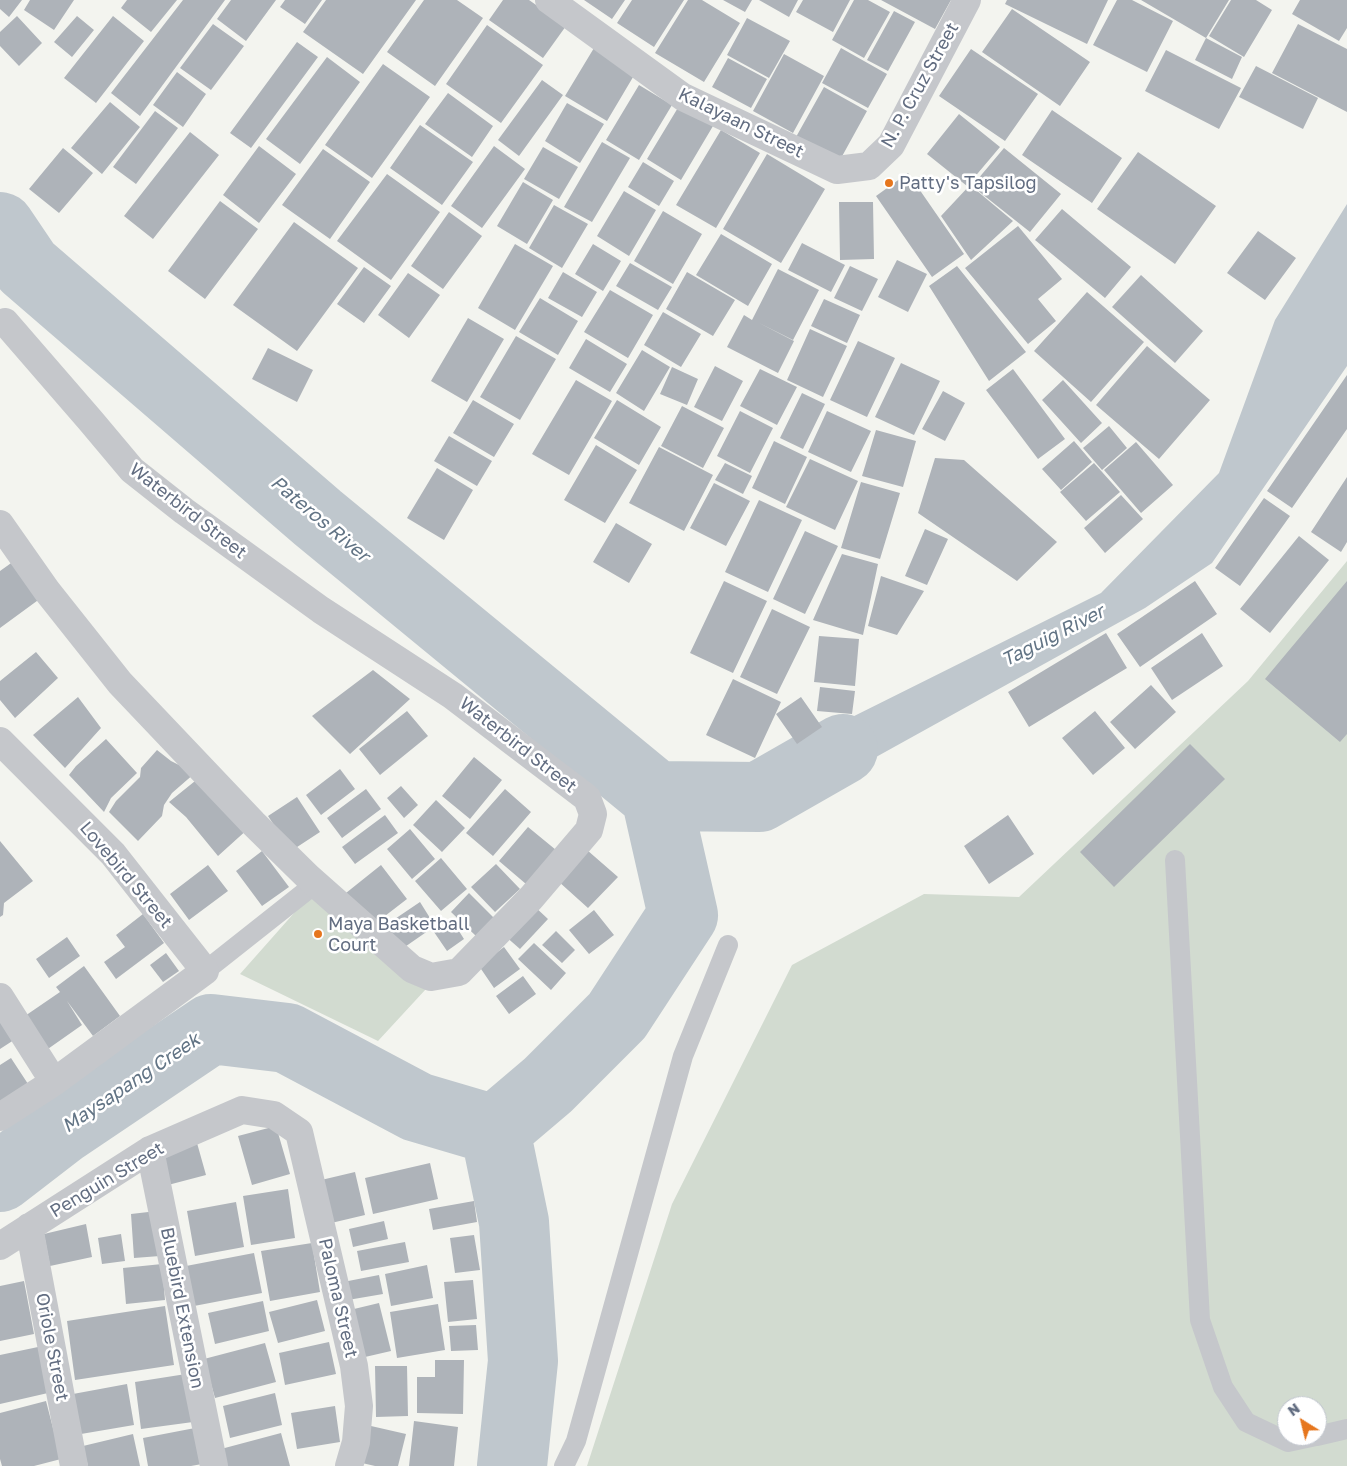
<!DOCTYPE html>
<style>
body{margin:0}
#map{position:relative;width:1347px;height:1466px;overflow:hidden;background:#f3f4ef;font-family:"Golos Text",sans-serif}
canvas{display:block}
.north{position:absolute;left:1277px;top:1396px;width:50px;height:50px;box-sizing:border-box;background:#fff;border:1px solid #c0c5cd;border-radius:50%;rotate:324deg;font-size:14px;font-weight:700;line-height:20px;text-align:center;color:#626d81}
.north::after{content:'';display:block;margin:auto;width:18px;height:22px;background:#e6761d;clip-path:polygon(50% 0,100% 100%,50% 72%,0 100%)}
</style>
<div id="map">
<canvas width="1347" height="1466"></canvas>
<div class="north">N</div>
</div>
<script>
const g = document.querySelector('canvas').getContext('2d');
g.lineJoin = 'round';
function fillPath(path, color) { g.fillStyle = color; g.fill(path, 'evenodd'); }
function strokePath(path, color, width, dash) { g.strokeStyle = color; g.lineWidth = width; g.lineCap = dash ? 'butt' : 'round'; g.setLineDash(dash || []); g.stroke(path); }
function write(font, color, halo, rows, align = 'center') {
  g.font = font + ' "Golos Text",sans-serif'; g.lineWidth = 5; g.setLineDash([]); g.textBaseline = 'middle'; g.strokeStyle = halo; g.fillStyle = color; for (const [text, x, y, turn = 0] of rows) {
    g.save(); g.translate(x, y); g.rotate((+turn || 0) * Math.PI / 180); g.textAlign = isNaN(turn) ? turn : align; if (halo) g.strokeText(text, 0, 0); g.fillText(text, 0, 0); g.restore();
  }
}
fillPath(new Path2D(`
 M1347,561v905h-760l85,-262 120,-239 132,-71 95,3 229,-216zM1287,1406h30v30h-30z
 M310,895l116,94 -48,52 -138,-67z`), '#d2dbd0');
fillPath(new Path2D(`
 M1347,204v162l-135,197 -67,45 -370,205 -16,-16 -4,-33 45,-21 301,-150 118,-120 56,-153z`), '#bfc7cd');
strokePath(new Path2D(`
 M0,227l27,40 291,251 338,278
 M656,796l103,1 84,-48
 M495,1130l53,-45 69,-69 66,-101 -27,-119
 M495,1130l19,92 9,139 -11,105
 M0,1177l61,-47 150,-101 76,9 130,69 78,23`), '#bfc7cd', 70);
fillPath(new Path2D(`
 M0,0h22l-13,17 -9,-8z
 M30,0h44l-20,30 -30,-20z
 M127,0h50l-26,32 -30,-24z
 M183,0h42l-85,116 -29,-23z
 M231,0h45l-30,41 -29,-22z
 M285,0h37l-17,24 -25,-17z
 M326,0h90l-53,74 -60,-42z
 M424,0h33l26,18 -48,68 -48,-34z
 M503,0h26l37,26 -23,32 -54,-38z
 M584,0h41l-13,19z
 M632,0h52l-30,47 -37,-24z
 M688,0h14l38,23 -36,59 -49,-29z
 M723,0h29l-7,12z
 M759,0h39l-9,17z
 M803,0h47l-17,32 -37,-20z
 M854,0h14l22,12 -26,46 -32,-18z
 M881,0h70l-16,29z
 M1007,0h101l-21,44 -82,-40z
 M1117,0h15l41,21 -26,51 -54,-27z
 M1141,0h88l-23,38 36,19 -10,22 -37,-19 11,-22z
 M1231,0h25l16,10 -28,47 -35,-21z
 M1300,0h47v28l-8,13 -47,-27z
 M1012,9l78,53 -30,44 -78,-54z
 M894,11l21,11 -27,49 -21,-11z
 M17,16l25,27 -23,23 -19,-20v-14z
 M77,16l17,14 -22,27 -18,-15z
 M113,16l31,25 -48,62 -32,-25z
 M747,18l43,23 -21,37 -42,-23z
 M213,24l31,22 -33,44 -31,-22z
 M1298,24l49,25v63l-75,-39z
 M487,25l56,40 -42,58 -55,-39z
 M297,42l21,15 -67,91 -21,-15z
 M597,43l42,24 -32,54 -42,-25z
 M841,48l46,26 -19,34 -46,-25z
 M971,49l67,45 -33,47 -66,-45z
 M1166,50l75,38 -22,41 -74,-38z
 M784,54l40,22 -31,57 -40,-22z
 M327,57l33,25 -60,82 -34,-25z
 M728,58l39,21 -16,29 -39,-21z
 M383,64l47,33 -58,81 -47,-33z
 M1256,66l62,32 -15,31 -64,-32z
 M177,72l29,22 -23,33 -30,-22z
 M542,80l21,15 -44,61 -21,-16z
 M639,85l33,20 -33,55 -33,-20z
 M824,87l43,24 -27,49 -44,-23z
 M448,93l45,33 -21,31 -47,-33z
 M110,102l30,25 -38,47 -31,-26z
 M567,103l37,21 -24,39 -35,-22z
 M679,106l34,20 -32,54 -34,-21z
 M1052,110l70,48 -30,45 -70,-48z
 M155,111l23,17 -42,56 -23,-17z
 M959,114l41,33 -33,39 -40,-32z
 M420,125l53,37 -31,43 -52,-37z
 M721,130l39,23 -44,75 -40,-23z
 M190,132l29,23 -66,84 -29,-23z
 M602,142l28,16 -38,64 -28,-15z
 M259,146l37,28 -37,49 -36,-28z
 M494,146l31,23 -43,59 -31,-22z
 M543,147l35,20 -19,32 -35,-20z
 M63,148l30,25 -34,40 -30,-24z
 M1004,148l57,46 -31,38 -58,-46z
 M323,149l47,33 -40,57 -48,-34z
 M1138,152l78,54 -41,58 -78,-55z
 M767,154l58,35 -44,74 -58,-34z
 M643,162l31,19 -15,25 -31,-19z
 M908,173l56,81 -32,23 -56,-81z
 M387,174l53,38 -49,68 -54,-39z
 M523,182l30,18 -26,44 -30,-18z
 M970,185l43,36 -42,39 -30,-44z
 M624,191l32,19 -27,46 -32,-20z
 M220,201l38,28 -53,70 -37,-28z
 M839,202h34l1,57 -34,1z
 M554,205l34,19 -26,44 -33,-20z
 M1062,209l69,58 -26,31 -70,-58z
 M663,211l39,23 -29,50 -39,-23z
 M449,212l33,24 -39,53 -32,-23z
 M294,222l64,46 -61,83 -64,-46z
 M1018,226l44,53 -24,20 18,22 -28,23 -63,-76z
 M1258,231l38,27 -31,42 -38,-27z
 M721,234l51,30 -24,42 -52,-31z
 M802,243l43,22 -14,27 -43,-22z
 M515,244l38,22 -38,64 -37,-22z
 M593,244l28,17 -18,30 -28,-17z
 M897,260l30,14 -19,38 -30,-15z
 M630,263l42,24 -14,23 -42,-24z
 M850,266l28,13 -16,32 -28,-13z
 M957,266l69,86 -37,29 -60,-95z
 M364,267l27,19 -27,37 -27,-19z
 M778,269l41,21 -26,50 -34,-17 35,18 -16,32 -51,-26 17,-32 8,5z
 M563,272l34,20 -15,25 -34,-19z
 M687,272l48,28 -22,36 -47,-27z
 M408,273l32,22 -31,43 -31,-23z
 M1141,275l62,56 -28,32 -63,-56z
 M610,290l43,25 -25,43 -44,-26z
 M1087,292l57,50 -53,60 -57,-51z
 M540,298l38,23 -20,34 -39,-23z
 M824,299l36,16 -13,28 -36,-17z
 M663,312l38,22 -20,33 -37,-22z
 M468,318l36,21 -37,63 -36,-21z
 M810,329l37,17 -24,51 -36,-17z
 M516,336l40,23 -36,61 -40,-23z
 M586,339l41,25 -17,28 -41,-24z
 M858,341l37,17 -28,59 -37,-17z
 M1147,346l63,54 -51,59 -63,-54z
 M268,348l45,22 -16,32 -45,-23z
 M642,350l28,17 -26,44 -28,-18z
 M901,363l39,18 -26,54 -39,-18z
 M715,366l28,15 -21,40 -28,-14z
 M672,367l26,12 -11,26 -27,-11z
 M760,369l37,18 -20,38 -37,-19z
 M1013,369l52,70 -27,20 -52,-69z
 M1347,375v54l-55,79 -25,-17z
 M576,380l36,21 -43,74 -37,-21z
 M1063,380l39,43 -21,20 -39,-43z
 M943,391l22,12 -20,38 -23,-12z
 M802,393l23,11 -22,45 -23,-11z
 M473,400l41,24 -20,33 -41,-24z
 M617,400l44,27 -22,38 -45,-27z
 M682,406l42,22 -21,40 -42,-22z
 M740,411l33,17 -23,45 -33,-17z
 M827,411l44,20 -20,41 -43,-20z
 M1109,426l18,22 -25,22 -19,-22z
 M876,430l40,11 -13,46 -41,-11z
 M449,436l43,25 -15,25 -43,-25z
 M774,441l33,16 -22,47 -33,-16z
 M1074,441l18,21 -31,28 -19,-21z
 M1136,442l37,43 -32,28 -37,-43z
 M596,445l41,25 -32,53 -41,-23z
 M659,447l54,28 -29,56 -55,-28z
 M935,458l29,2 93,82 -40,39 -99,-68z
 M810,459l48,22 -23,49 -49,-23z
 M725,463l27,13 -9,18 -28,-14z
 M1094,463l26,29 -34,29 -26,-29z
 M437,468l36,22 -29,50 -37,-22z
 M1347,477v65l-6,10 -30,-20z
 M861,482l39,11 -20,66 -39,-11z
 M714,483l36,18 -24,45 -36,-18z
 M1121,495l22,24 -38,34 -21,-25z
 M1264,498l26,18 -50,70 -25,-18z
 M759,500l43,20 -34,72 -43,-20z
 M616,523l36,21 -23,39 -36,-21z
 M925,529l23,10 -21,46 -22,-9z
 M805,531l33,15 -33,68 -32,-15z
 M1299,536l30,24 -59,73 -30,-24z
 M842,554l36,10 -15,71 -50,-15z
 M14,561l27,37 -41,30v-57z
 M881,576l43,15 -27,44 -29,-9z
 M724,581l43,20 -34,72 -43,-20z
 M1195,581l22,33 -77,53 -23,-33z
 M1347,581v153l-7,8 -75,-63z
 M772,609l38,18 -33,67 -37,-17z
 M1106,633l21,35 -98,59 -21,-35z
 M1202,633l21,33 -51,34 -21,-32z
 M819,636l40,3 -4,47 -41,-4z
 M36,652l22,26 -43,40 -15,-18v-19z
 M373,670l37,29 -60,55 -38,-38z
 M733,679l48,23 -26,56 -49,-23z
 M1151,685l25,27 -41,37 -25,-27z
 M820,687l35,4 -3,23 -35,-3z
 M78,697l23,31 -36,40 -32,-33z
 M801,697l21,30 -25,17 -21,-30z
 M407,711l21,25 -48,39 -21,-26z
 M1095,711l30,37 -32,27 -31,-37z
 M106,739l31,34 -26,25 -7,14 -35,-37 7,-9z
 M1190,744l35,35 -111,108 -34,-35z
 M157,750l14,11 24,12 -23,20 -8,12 -2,11 -24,25 -29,-29 7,-11 24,-24 1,-9z
 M474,757l28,23 -32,39 -28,-23z
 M340,769l15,20 -34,26 -15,-20z
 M205,773l44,55 -31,28 -32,-39 -17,-15z
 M401,786l17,19 -14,13 -17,-20z
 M366,789l15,20 -39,29 -15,-20z
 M505,789l26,23 -38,44 -27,-23z
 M297,797l23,35 -29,19 -23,-35z
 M436,800l29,28 -23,24 -29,-27z
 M385,815l13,18 -43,31 -13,-17z
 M1008,815l26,39 -45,30 -25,-38z
 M528,827l28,23 -30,34 -27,-23z
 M410,829l25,30 -23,20 -25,-30z
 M0,841l33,40 -29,22 -1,12 -3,2z
 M587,850l31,27 -30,31 -30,-27z
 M262,851l27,36 -27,19 -26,-35z
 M441,858l26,31 -26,22 -26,-30z
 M496,864l24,25 -25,23 -24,-25z
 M208,865l20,26 -39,29 -19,-26z
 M381,865l26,34 -35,27 -26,-33z
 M469,893l25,25 -18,18 -25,-24z
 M420,902l15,24 -36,25 -16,-24z
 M533,905l15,14 -28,30 -16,-14z
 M594,910l20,25 -25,19 -20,-24z
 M143,914l21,29 -48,36 -12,-17 21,-15 -9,-12z
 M452,920l12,19 -17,12 -13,-19z
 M556,931l19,19 -13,13 -20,-18z
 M67,937l13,19 -31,22 -13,-19z
 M534,943l32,30 -15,17 -33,-31z
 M504,947l16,22 -26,19 -15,-22z
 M166,953l13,18 -16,11 -13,-17z
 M84,966l36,50 -27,20 -26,-35 15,24 -37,26 -23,-33 38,-26 -4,-5z
 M523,976l13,18 -27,20 -13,-18z
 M0,1013l17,25 -17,11z
 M11,1058l19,29 -30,19v-41z
 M276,1126l14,48 -38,11 -14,-49z
 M197,1143l9,32 -38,10 -9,-32z
 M430,1163l8,36 -65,15 -8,-36z
 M355,1172l10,43 -38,9 -10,-43z
 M288,1189l7,49 -44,7 -8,-49z
 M474,1201l3,21 -44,8 -4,-21z
 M236,1202l8,45 -49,9 -8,-45z
 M157,1211l3,45 -26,2 -3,-44z
 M384,1221l4,18 -35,8 -4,-18z
 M86,1224l6,33 -42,9 -6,-32z
 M121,1234l4,27 -23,3 -4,-26z
 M474,1235l6,35 -25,3 -5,-35z
 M405,1242l4,20 -48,9 -4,-20z
 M312,1243l8,49 -50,9 -9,-50z
 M254,1253l8,40 -68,13 -8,-40z
 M162,1264l3,36 -39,4 -3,-36z
 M427,1265l6,33 -42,8 -6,-32z
 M379,1275l4,19 -41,7 -4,-18z
 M473,1280l4,39 -29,3 -4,-40z
 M24,1281l10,53 -34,7v-55z
 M317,1300l8,31 -47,12 -9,-31z
 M263,1301l6,30 -54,13 -7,-31z
 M379,1303l12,48 -26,6 -11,-48z
 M438,1304l7,46 -48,8 -7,-46z
 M165,1306l9,59 -99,15 -8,-59z
 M476,1325l2,25 -27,1 -2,-25z
 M329,1342l7,32 -51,11 -6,-32z
 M265,1343l11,39 -61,16 -11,-39z
 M38,1347l10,46 -48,11v-49z
 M435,1360h29l-1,54 -46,-1v-36h18z
 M375,1366h32l1,50 -32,1z
 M186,1374l7,48 -52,7 -6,-47z
 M127,1384l7,41 -53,9 -8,-40z
 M275,1393l7,32 -52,13 -7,-32z
 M46,1401l15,58 -27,7h-32l-2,-7v-46z
 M335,1406l5,36 -43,7 -6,-36z
 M414,1421l44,6 -4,39h-45z
 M371,1426l35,8 -8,32h-23l-13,-3z
 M195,1428l7,36 -11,2h-43l-5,-28z
 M281,1433l9,33h-65l-4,-17z
 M133,1434l7,32h-52l-5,-20z`), '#aeb3b9');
strokePath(new Path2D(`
 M1175,860l25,460 23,67 23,35 42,20 28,-6
 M205,971l110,-87
 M1317,1436l30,-7
 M564,1466l12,-25 107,-385 45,-111`), '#c5c7cb', 20);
strokePath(new Path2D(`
 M549,0l134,97 154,73 32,-4 22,-21 76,-145
 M0,524l47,67 73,92 133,140 55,54 104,92 19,8 28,-5 72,-74 58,-68 4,-16 -6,-16 -134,-102 -132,-86 -137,-99 -52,-41 -42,-50 -85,-98
 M0,741l113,113 92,117 -151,111 -54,35
 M0,997l54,85
 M150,1150l64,316
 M29,1227l45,239
 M0,1246l150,-96 92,-40 32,5 25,17 55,234 5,40 -3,36 -7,24`), '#c5c7cb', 28);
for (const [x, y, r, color] of [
 [889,183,5,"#e6761d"],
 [318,934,5,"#e6761d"]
]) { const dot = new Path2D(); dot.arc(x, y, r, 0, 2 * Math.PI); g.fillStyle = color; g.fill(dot); strokePath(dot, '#fff', 2); }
write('18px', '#626d81', '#fff', [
 ["N. P. Cruz Street",920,85,-61],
 ["Kalayaan Street",741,123,26],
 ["Waterbird Street",188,511,38],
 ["Waterbird Street",518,745,38],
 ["Lovebird Street",126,875,50],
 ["Penguin Street",107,1180,-31],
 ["Paloma Street",338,1298,77],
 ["Bluebird Extension",182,1308,79],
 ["Oriole Street",52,1347,79]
]);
write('18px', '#626d81', '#fff', [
 ["Patty's Tapsilog",899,183],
 ["Maya Basketball",328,924],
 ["Court",328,945]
], 'left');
write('italic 19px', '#627485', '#fff', [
 ["Pateros River",320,519,40],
 ["Taguig River",1053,636,-27],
 ["Maysapang Creek",131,1083,-34]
]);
</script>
